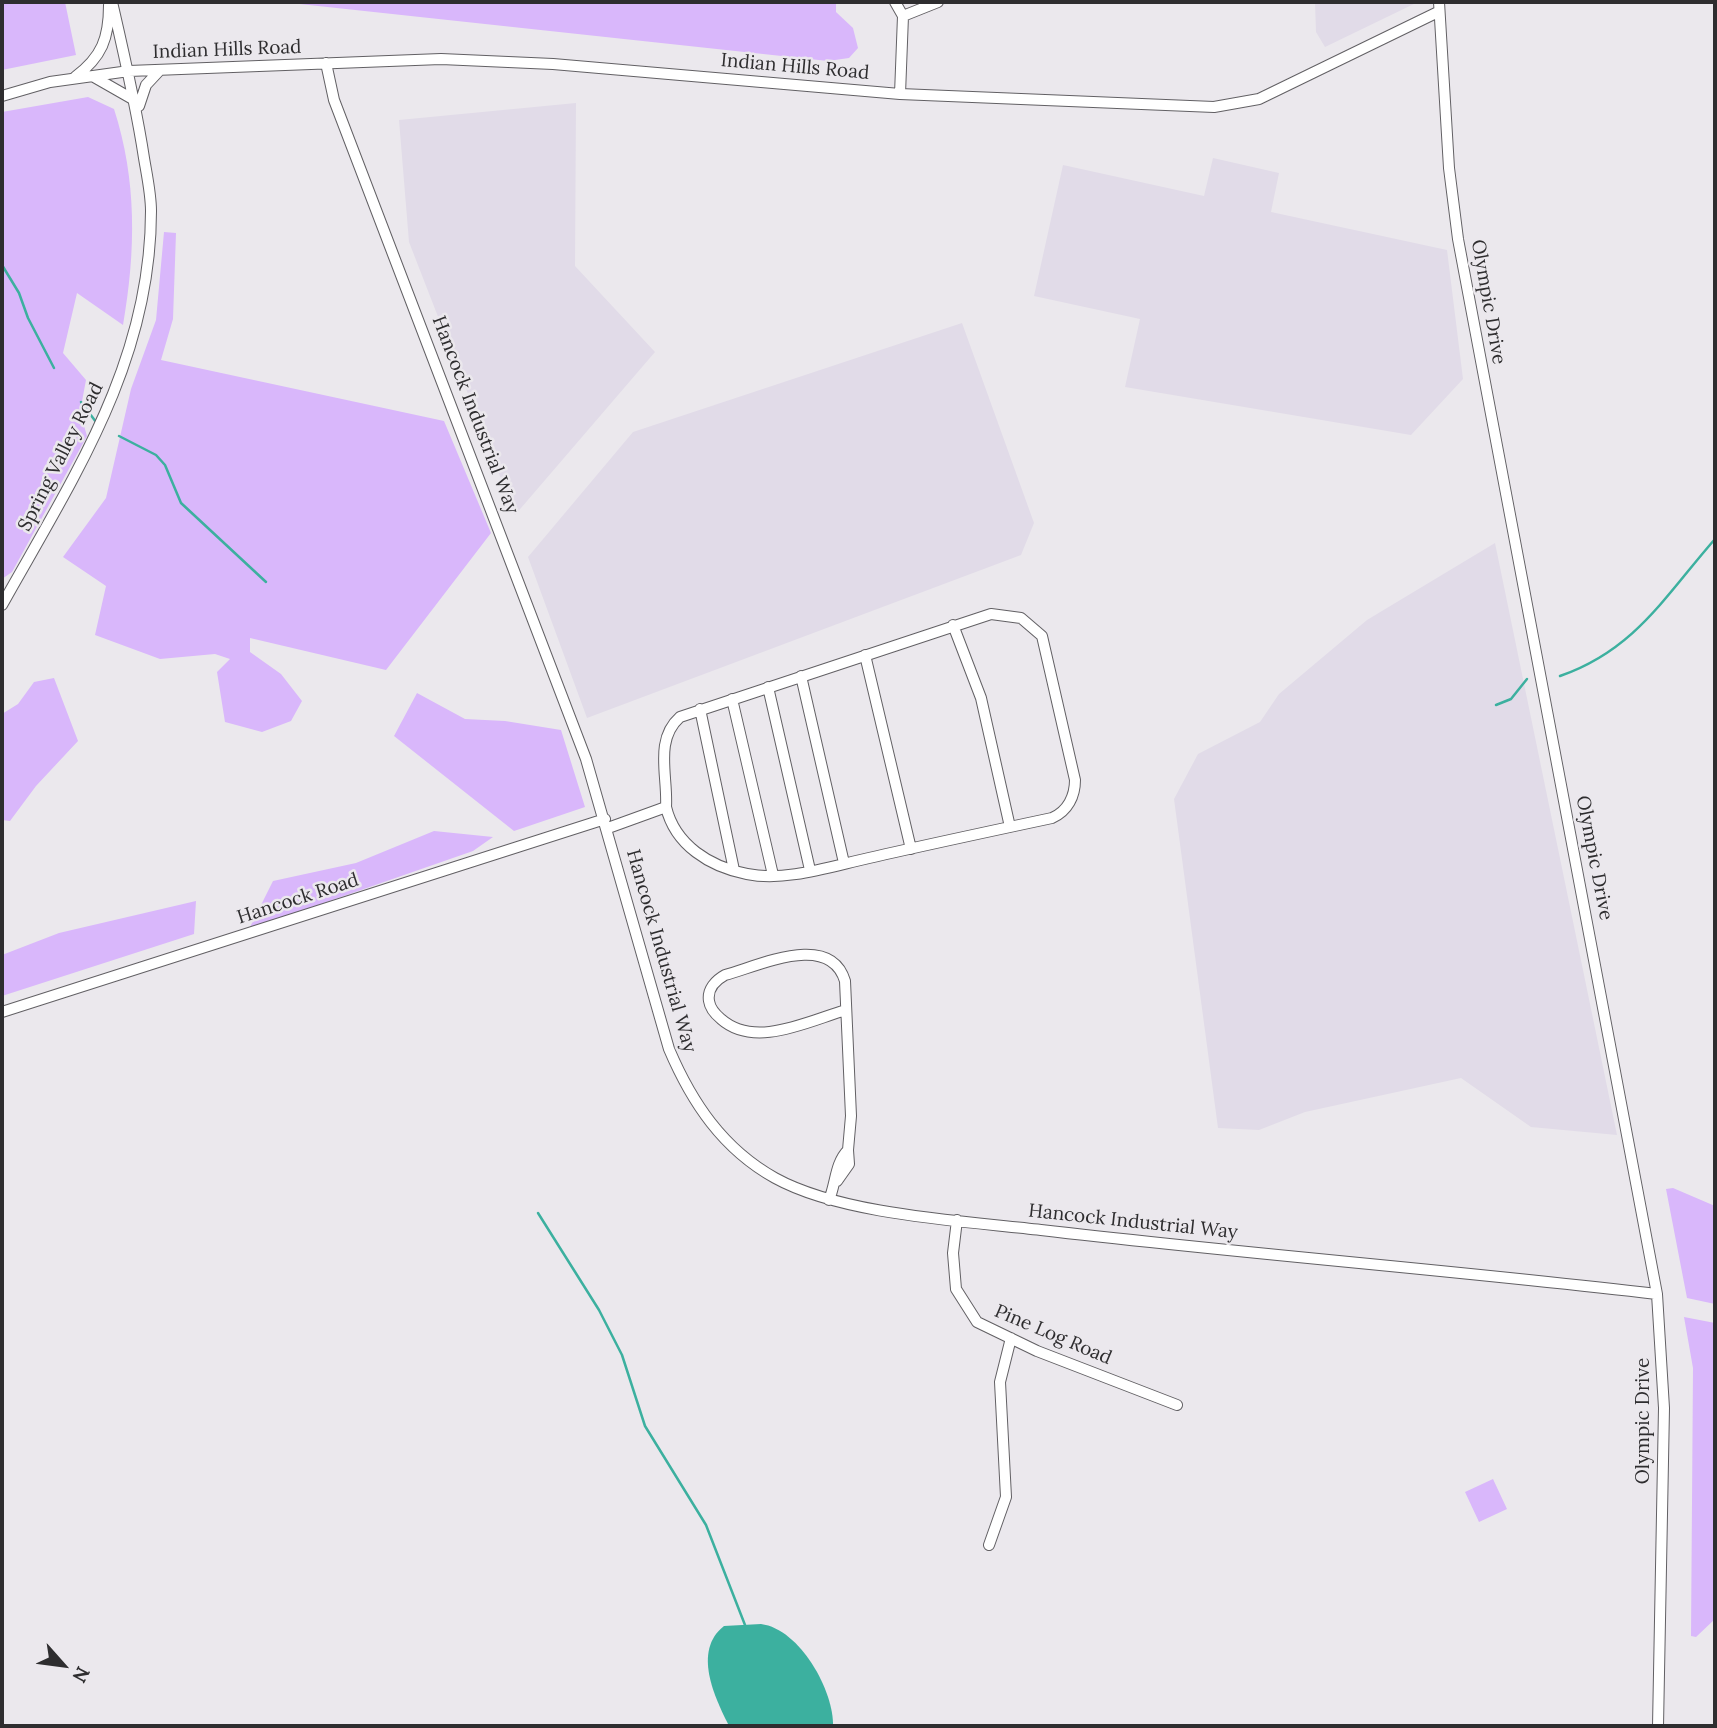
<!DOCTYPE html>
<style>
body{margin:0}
#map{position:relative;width:1717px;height:1728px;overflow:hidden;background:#ebe8ed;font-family:Lora,serif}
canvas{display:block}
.frame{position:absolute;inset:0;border:4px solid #2e2d2f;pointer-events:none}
.north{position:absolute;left:28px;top:1630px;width:70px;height:70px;-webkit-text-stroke:5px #ebe8ed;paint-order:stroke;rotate:118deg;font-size:19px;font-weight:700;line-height:28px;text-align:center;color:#2e2d2f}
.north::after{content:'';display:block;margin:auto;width:24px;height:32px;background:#2e2d2f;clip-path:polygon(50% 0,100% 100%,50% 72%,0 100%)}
</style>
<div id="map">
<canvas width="1717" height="1728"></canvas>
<div class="frame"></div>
<div class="north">N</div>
</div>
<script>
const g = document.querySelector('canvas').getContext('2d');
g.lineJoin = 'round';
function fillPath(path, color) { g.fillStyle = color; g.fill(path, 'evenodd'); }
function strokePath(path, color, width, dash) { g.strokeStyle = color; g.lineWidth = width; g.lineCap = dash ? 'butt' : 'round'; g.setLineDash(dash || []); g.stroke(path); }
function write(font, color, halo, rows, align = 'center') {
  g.font = font + ' Lora,serif'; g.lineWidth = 5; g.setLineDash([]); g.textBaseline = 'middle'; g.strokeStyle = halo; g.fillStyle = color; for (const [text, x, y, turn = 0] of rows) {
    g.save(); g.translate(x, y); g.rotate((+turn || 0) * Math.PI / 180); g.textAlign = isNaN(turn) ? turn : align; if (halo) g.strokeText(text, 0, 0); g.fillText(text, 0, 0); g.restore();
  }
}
fillPath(new Path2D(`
 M1315,2h103l-93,45 -9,-15z
 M576,103l-1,163 80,86 -140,163 -106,-273 -10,-122z
 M1213,158l66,15 -8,39 176,38 16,129 -52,56 -286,-48 15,-68 -106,-23 29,-131 141,31z
 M962,323l72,200 -13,32 -434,163 -59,-161 105,-125z
 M1495,543l122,592 -86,-8 -70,-49 -156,34 -46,18 -41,-2 -44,-329 24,-45 62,-32 19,-28 88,-74z`), '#e1dbe8');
fillPath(new Path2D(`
 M2,2h63l11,53 -74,15z
 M281,2h555v10l17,16 5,20 -9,10 -21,3z
 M88,97l26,12c23,71 22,142 9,216l-46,-32 -14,60 23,27 -6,32 7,24 -75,136 -10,7v-467z
 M164,232l12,1 -3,86 -12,41 283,61 47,112 -105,137 -136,-32v14l31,22 21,27 -11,20 -29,11 -37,-10 -8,-50 13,-13 -15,-5 -55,5 -65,-24 11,-49 -43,-29 43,-59 25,-109 25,-69z
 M54,678l24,63 -42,45 -26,35 -8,-1v-106l16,-10 16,-22z
 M417,693l48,26 40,2 56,9 24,77 -71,24 -120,-95z
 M434,831l59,6 -20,14 -224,78 24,-48 83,-18z
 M196,901l-2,33 -192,62v-41l57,-22z
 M1673,1188l42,18v98l-28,-6 -21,-109z
 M1684,1317l31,6v296l-19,18 -5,-1 2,-268z
 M1493,1479l14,30 -28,13 -14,-30z`), '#d9b7fb');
fillPath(new Path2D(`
 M761,1624c39,5 73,67 72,102h-104c-14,-28 -37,-75 -5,-100z`), '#3cb09f');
strokePath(new Path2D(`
 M2,265l17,28 9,25 26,50
 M81,402l15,20
 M119,436l37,19 9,10 16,38 85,79
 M1560,676c75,-26 105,-80 155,-137
 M1496,705l15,-6 16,-20
 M538,1213l61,97 23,45 23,71 61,99 39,100`), '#3cb09f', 2.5);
const minor = new Path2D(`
 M895,2l8,14 -3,78
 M1439,2l10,166 9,71 199,1055 7,114 -6,318
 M903,16l35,-14
 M326,63l8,37 252,659 83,290c23,54 54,100 106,129 67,37 189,43 266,52 205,24 411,40 616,64
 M75,77c27,-20 34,-39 34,-72
 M94,77l42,24
 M2,96l48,-14 79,-11 312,-12 112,5 347,30 314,13 45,-8 179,-87
 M139,106l7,-21 14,-15
 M2,605c71,-127 149,-243 149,-394 0,-17 -4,-35 -7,-53 -8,-53 -20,-104 -32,-156
 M953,625l28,73 29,129
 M865,655l46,194
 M801,676l43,187
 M768,687l42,183
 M732,699l41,176
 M700,709l34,161
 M608,828l58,-21c9,38 44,60 81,67 38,8 85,-8 122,-16 61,-14 122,-27 183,-40 16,-7 23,-22 23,-38l-33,-144 -21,-18 -30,-4 -311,103c-26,23 -12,59 -14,90
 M846,1010c-38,11 -91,39 -125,9 -6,-5 -11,-11 -12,-18 -2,-12 7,-21 16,-26 34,-9 105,-44 120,6l6,135 -3,34
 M2,1012l603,-193
 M829,1200c7,-17 6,-37 19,-50l1,14 -12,17
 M957,1220l-4,33 3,36 21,33 60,29 140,54
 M989,1545l17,-48 -6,-115 11,-44`);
strokePath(minor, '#626064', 12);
strokePath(minor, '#fff', 10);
write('19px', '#2e2d2f', '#ebe8ed', [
 ["Indian Hills Road",227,50,-2],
 ["Indian Hills Road",795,67,5],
 ["Olympic Drive",1488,302,80],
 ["Hancock Industrial Way",475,415,69],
 ["Spring Valley Road",61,457,-63],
 ["Olympic Drive",1594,858,79],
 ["Hancock Road",298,899,-18],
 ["Hancock Industrial Way",661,951,74],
 ["Hancock Industrial Way",1133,1222,6],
 ["Pine Log Road",1053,1335,23],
 ["Olympic Drive",1644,1421,-90]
]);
</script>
